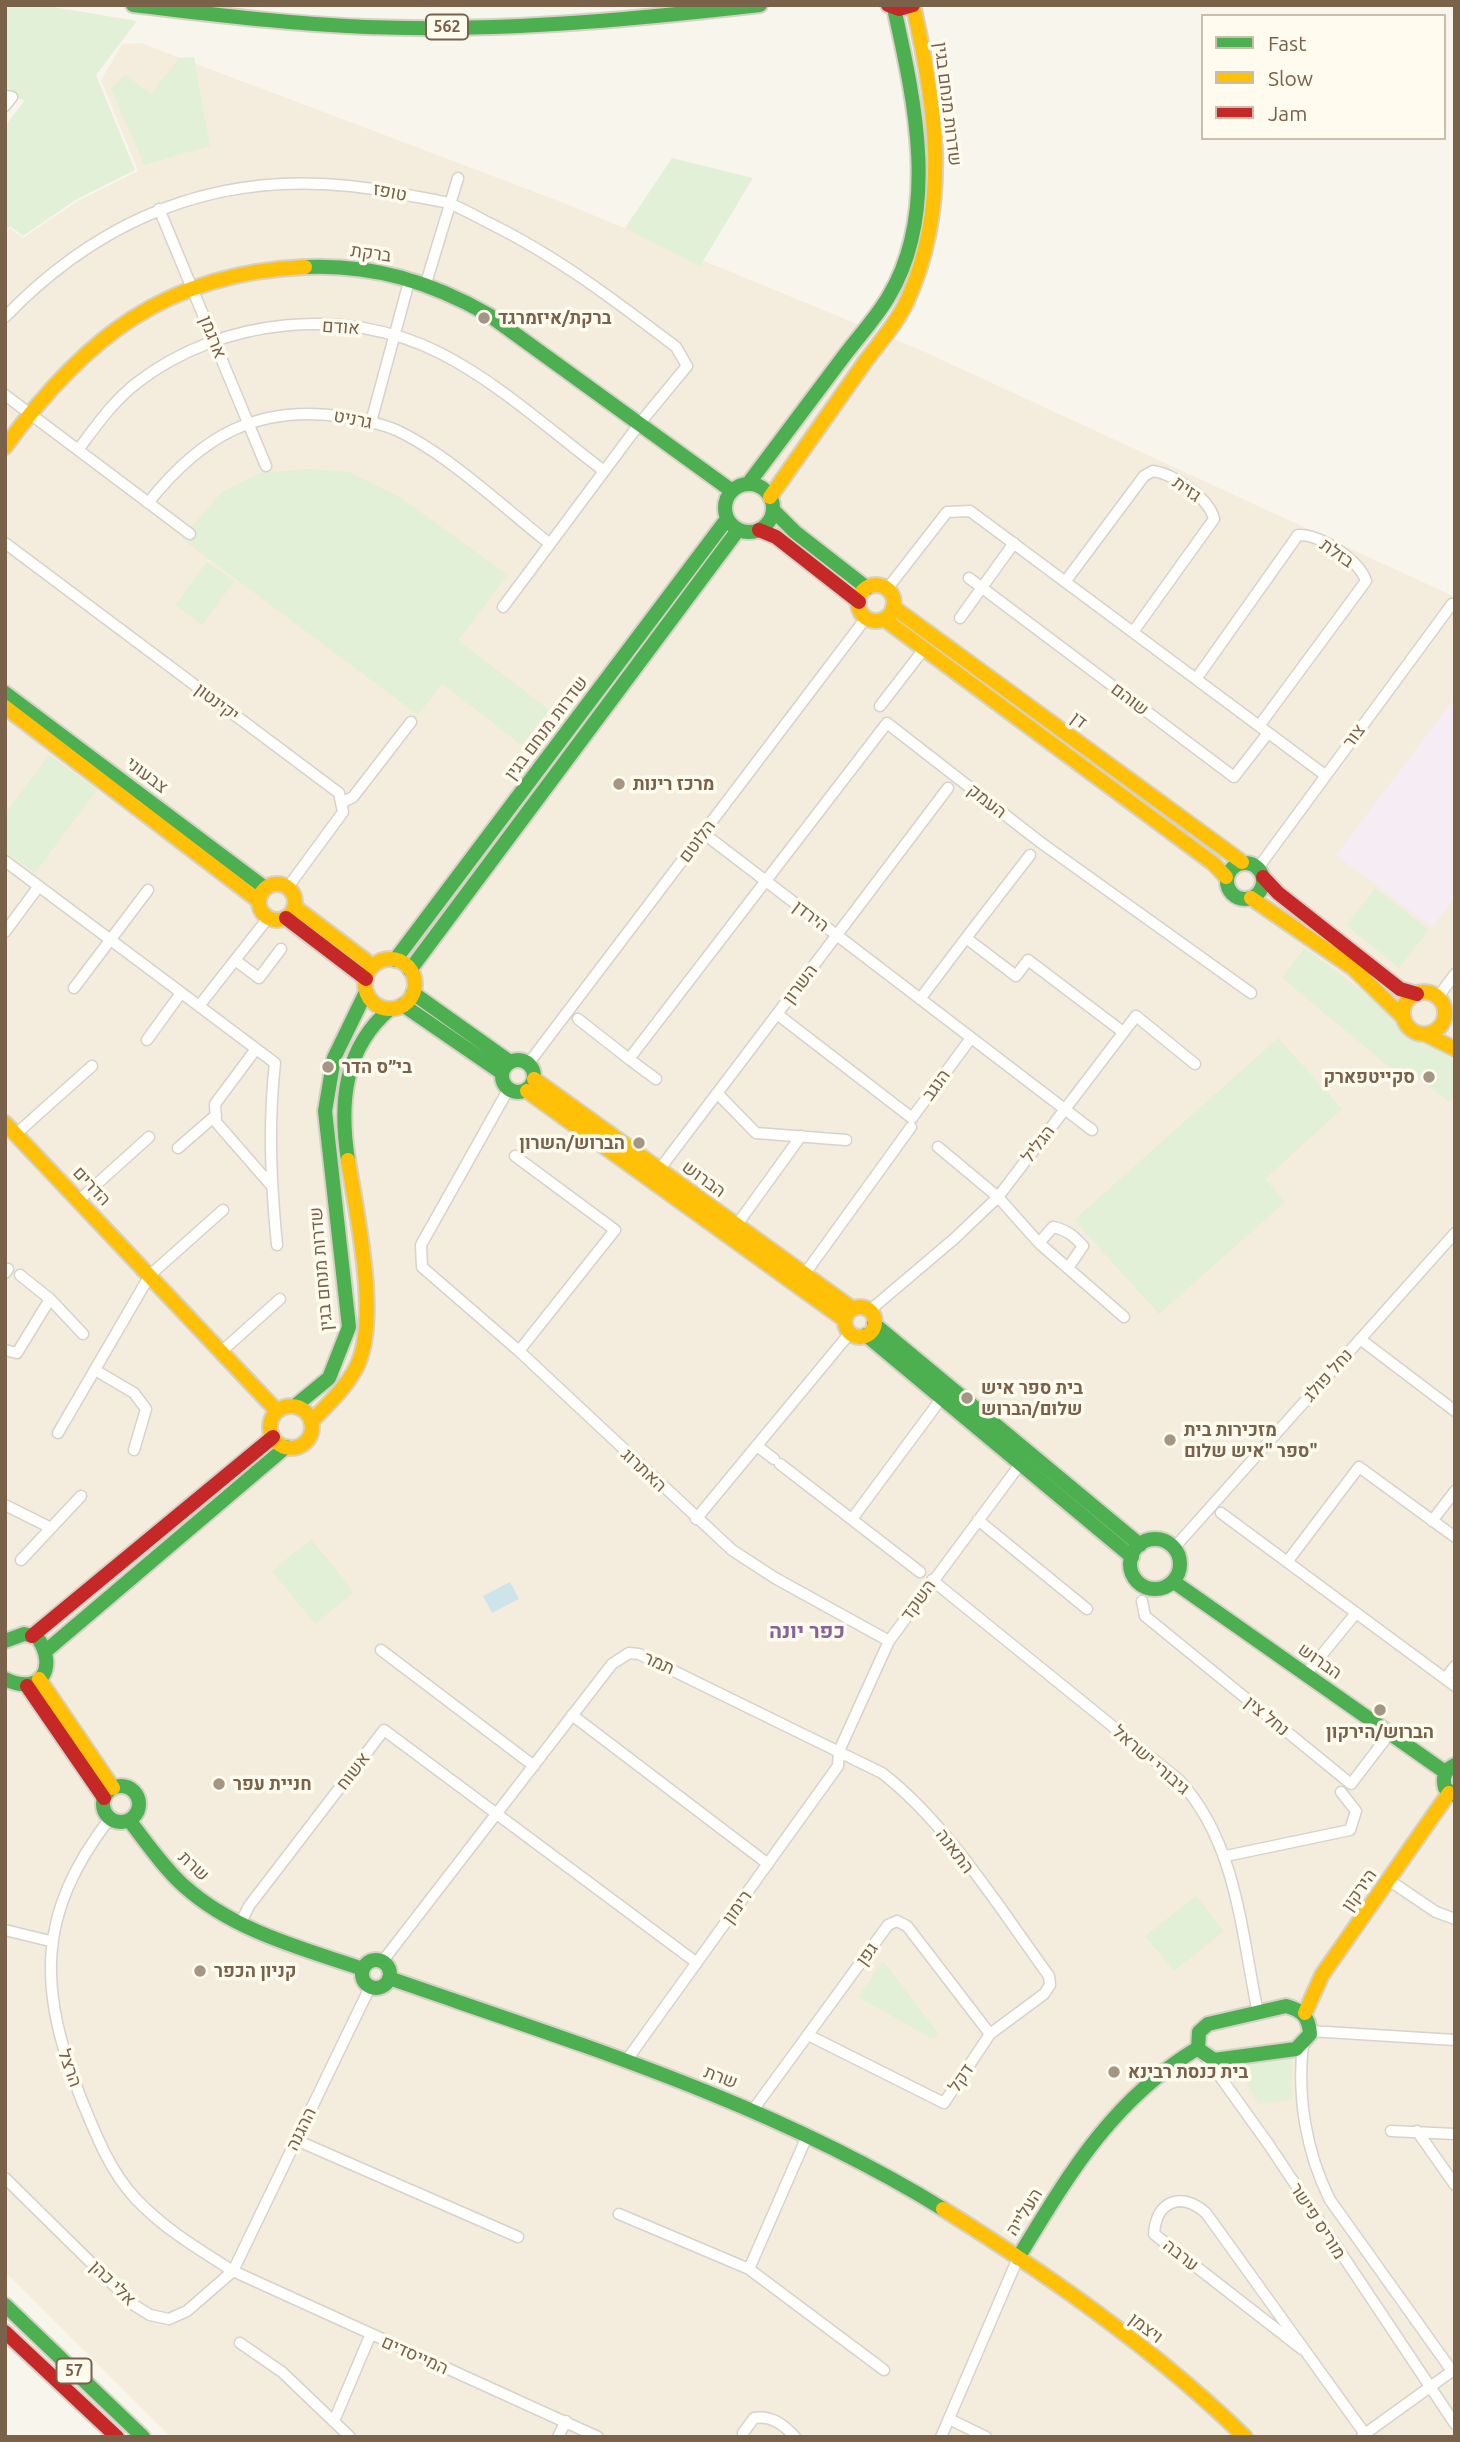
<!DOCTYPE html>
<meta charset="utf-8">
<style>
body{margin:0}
#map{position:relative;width:1460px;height:2442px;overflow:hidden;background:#f8f5ed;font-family:Ubuntu,sans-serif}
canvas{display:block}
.frame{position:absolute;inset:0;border:7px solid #79614a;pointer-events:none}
.legend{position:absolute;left:1201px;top:14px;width:245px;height:126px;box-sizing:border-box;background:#fffbef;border:2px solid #c9bdad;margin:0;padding:9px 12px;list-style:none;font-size:21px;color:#79614a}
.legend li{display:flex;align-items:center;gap:14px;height:35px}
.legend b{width:35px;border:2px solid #c9bdad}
</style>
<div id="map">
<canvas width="1460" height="2442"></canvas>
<div class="frame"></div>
<ul class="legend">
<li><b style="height:9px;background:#4caf50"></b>Fast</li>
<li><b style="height:9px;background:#ffc107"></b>Slow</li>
<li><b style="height:9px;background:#c62828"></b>Jam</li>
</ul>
</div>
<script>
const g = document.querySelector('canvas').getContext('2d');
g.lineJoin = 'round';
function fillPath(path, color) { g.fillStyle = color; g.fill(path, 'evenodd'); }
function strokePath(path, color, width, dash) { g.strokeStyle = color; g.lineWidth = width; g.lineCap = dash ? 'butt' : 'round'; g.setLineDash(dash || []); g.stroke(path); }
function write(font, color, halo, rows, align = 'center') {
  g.font = font + ' Ubuntu,Heebo,sans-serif'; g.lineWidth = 7; g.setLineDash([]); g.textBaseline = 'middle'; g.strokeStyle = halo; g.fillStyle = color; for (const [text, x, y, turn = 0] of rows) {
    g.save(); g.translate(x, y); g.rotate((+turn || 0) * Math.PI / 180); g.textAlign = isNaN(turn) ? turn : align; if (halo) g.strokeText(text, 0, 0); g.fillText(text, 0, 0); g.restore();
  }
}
fillPath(new Path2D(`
 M141,43l418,158 366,151 530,245v1840h-1284l-166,-165v-2037l5,-7 13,10 55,-37 60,-30 -37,-91 21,-36z`), '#f4eddd');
fillPath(new Path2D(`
 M1455,698v199l-23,30 -96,-72z`), '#f6ecf4');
fillPath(new Path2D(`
 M5,5h36l96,16 -41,54 39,95 -58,29 -54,37 -13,-10 -5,6v-106l20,-26 -20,-4z
 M194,57l16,89 -66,19 -33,-76 14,-15 26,20 28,-36z
 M672,158l81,20 -53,88 -75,-38z
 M309,469l40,3 51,25 108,78 -50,65 91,70 -28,35 -79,-62 -24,32 -237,-177 41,-46 38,-19z
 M207,562l27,19 -32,44 -27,-20z
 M49,755l48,35 -62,83 -30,-22v-37z
 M1375,888l54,42 -30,38 -53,-43z
 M1305,948l150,114v34l-6,6 -45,-34 -5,7 -117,-97z
 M1278,1038l64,71 -77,70 20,23 -126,112 -85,-94z
 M311,1539l43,53 -39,32 -43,-53z
 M1196,1896l28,35 -50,40 -29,-35z
 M883,1961l55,72 -5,6 -75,-42z
 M1292,2056v44l-34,4 -21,-39z`), '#e2f0d7');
fillPath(new Path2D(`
 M510,1582l9,17 -27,14 -9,-17z`), '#cde4ea');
const street = new Path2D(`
 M5,96l7,1 -7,9
 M159,209l107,257
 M426,283l32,-105
 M5,317c110,-114 241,-155 396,-123 15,3 32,5 47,9 14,5 29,14 43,21 67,33 126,78 185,123l11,19 -47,57 -137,184
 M5,395l185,139
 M371,422l39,-144
 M78,450c18,-24 35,-49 60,-68 83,-64 208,-77 302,-29 59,30 111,78 164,118
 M148,503c53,-67 110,-100 197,-86 17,3 35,6 51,13 52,24 108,78 154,114
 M5,543l334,250 4,19 -55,75
 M969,578l265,199 34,-44
 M1065,582l79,-106 9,-5c21,3 56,27 61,48l-81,113
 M887,589l60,-77 23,-1 355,264
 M960,618l54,-75
 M1196,679l102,-144c22,-1 61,25 68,46l-107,145
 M880,706l44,-57
 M343,802l10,-5 58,-75
 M703,833l389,297
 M5,861l194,145 69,-88
 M1258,868l194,-264
 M5,932l34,-46
 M966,938l64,-83
 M235,960l24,18 22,-29
 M74,988l74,-98
 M1438,997l17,-23
 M920,999l46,-61 50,38 12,-16 95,72
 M199,1006l76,57c-7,62 -4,120 2,182
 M777,1014l135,104 59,-80
 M578,1019l51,40 258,-336 153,119 211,151
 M147,1040l34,-47
 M256,1049l-41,55 1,18 54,62
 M629,1059l27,20
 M528,1064l338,-446
 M508,1090l-87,155 1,22 97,84 213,199 43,28 114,63
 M717,1093l39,40 90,7
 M17,1133l75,-67
 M938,1147l60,50 41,46 85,74
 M178,1148l38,-33
 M515,1156l100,74 -96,121
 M656,1174l292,-386
 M79,1200l70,-63
 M736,1226l65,-90
 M1039,1243l14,-16c14,3 21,9 30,19l-15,22
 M5,1273l3,-4
 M20,1275l30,24 33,35
 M804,1275l107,-148
 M869,1311l85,-72 44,-42 138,-181 59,48
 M1360,1339l95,72
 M5,1350l12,3 33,-54
 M222,1351l58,-52
 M95,1370l39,23 12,16 -12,41
 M58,1433l92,-158 73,-65
 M757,1446l17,13
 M780,1464l140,108
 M5,1505l46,23
 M1221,1513l234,173
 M696,1519l154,-186
 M852,1519l89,-120
 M978,1520l109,89
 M1432,1521l23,-30
 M1174,1548l281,-315
 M21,1560l60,-64
 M1287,1562l72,-95 96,70
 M932,1580l247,200c58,63 62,152 79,233
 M1142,1601l3,15 206,168 39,-51
 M381,1650l153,116
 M1306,1674l50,-61
 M1445,1679l10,-13
 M572,1715l196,149
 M110,1818c-75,98 -72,171 -28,283 14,34 28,70 53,97 28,30 63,51 98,73l365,166
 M1226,1856l124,-26 6,-19 -15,-19
 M1390,1881l46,31 19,7
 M240,1924l9,-18 135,-176 313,233
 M5,1930l45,11
 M382,1962l230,-298 17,-11 10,1 243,119c65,50 118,136 167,203l1,9 -6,9 -54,40 -46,69 -136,-68
 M1310,2031l145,9
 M1303,2044c-6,53 3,108 27,156l122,171
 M1206,2057l63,88 186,279
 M626,2061l212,-295 1,-15 50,-110 132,-178
 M753,2110l135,-185 9,-4 10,5 83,108
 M1391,2131l64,3
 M1417,2131l38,54
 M296,2140l222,97
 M5,2178l129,127 16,10 19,4 18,-8 46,-40 137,-284
 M619,2214l130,55 135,101
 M749,2269l59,-135
 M240,2343l42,29 68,65
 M1302,2349l-148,-115c2,-33 27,-43 52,-21l159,221
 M949,2419l37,18
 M334,2421l36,-85
 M743,2433l11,-15c17,-3 29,6 41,19
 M1362,2436l93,-67
 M558,2437l8,-16
 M941,2437l77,-179`);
const fast = new Path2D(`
 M133,5c78,9 155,19 233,22 132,5 263,-7 394,-22
 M305,267c68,-3 126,15 184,48l243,176
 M748,484c32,-43 64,-86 96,-128 15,-20 33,-39 45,-60 51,-86 25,-198 5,-288
 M725 508a24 24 0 1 1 48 0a24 24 0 1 1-48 0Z
 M773,510l22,22 72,56
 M5,693l260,195
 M1227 881a18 18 0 1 1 36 0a18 18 0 1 1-36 0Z
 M395,960l332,-441
 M410,970l328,-440
 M413,993l97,69
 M403,1005l99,68
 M502 1076a16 16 0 1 1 32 0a16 16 0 1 1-32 0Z
 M348,1160c-9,-57 -4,-112 42,-151
 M874,1324l266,221
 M866,1335l266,222
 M295,1406l34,-28 20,-51 -24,-216 9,-53 32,-66
 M1130 1564a25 25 0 1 1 50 0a25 25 0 1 1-50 0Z
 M1174,1582l271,190
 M5,1641l19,-7 13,3c21,29 5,60 -32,42
 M47,1650l239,-203
 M1455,1765c-10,5 -13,12 -10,23l10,7
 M103 1804a18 18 0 1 1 36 0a18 18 0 1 1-36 0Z
 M129,1820c17,22 34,47 55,66 50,45 117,62 179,83
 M362 1974a14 14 0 1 1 28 0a14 14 0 1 1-28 0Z
 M389,1978c190,66 382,125 554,231
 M1286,2006c16,4 23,11 24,28l-14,15 -82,11 -16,-11 1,-17 9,-8z
 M1018,2258c51,-84 94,-158 180,-210
 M5,2305l138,132`);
const slow = new Path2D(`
 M5,447c79,-109 161,-174 300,-180
 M770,497c32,-45 63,-90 95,-135 14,-19 32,-39 42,-61 44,-97 29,-196 6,-296
 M858 603a18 18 0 1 1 36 0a18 18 0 1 1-36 0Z
 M893,607l349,255
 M884,619l330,245 12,13
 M5,707l254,194
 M259 902a18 18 0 1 1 36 0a18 18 0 1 1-36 0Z
 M1251,898l102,70 51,50
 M295,907l78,59
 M365 984a25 25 0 1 1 50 0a25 25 0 1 1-50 0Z
 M1403 1013a21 21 0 1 1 42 0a21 21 0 1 1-42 0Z
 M1425,1034l30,15
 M534,1079l319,230
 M527,1091l318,229
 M5,1123l272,288
 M845 1322a15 15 0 1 1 30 0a15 15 0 1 1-30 0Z
 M270 1427a21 21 0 1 1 42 0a21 21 0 1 1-42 0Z
 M311,1422c16,-17 34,-33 45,-54 25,-47 0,-156 -8,-208
 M39,1679l74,109
 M1305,2013l17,-38 127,-182
 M943,2209c106,66 213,141 302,228`);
const jam = new Path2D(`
 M888,5l11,4 14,-4
 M759,530l17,7 83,65
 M1263,877l15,16 122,96 17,5
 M286,918l80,61
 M32,1636l241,-199
 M27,1686l77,112
 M5,2332l112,105`);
strokePath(street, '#d7d2cb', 13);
strokePath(fast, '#d6d1c7', 18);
strokePath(slow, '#d6d1c7', 18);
strokePath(jam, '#d6d1c7', 18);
strokePath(street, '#fefefc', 10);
strokePath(fast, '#4caf50', 14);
strokePath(slow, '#ffc107', 14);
strokePath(jam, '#c62828', 14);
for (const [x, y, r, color] of [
 [484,318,7,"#a59583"],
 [619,784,7,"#a59583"],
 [328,1067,7,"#a59583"],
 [1429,1077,7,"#a59583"],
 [639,1143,7,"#a59583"],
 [967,1398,7,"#a59583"],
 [1170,1440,7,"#a59583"],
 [1380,1710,7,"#a59583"],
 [219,1784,7,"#a59583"],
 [200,1971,7,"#a59583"],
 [1114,2072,7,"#a59583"]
]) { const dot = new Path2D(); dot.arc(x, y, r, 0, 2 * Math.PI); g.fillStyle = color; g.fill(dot); strokePath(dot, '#fffbef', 2.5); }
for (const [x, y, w] of [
 [447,27,42],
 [74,2371,35]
]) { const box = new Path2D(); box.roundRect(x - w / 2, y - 12.5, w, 25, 5); g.fillStyle = '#fffbef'; g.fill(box); strokePath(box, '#79614a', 2); }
write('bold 16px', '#79614a', null, [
 ["562",447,27],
 ["57",74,2371]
]);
write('18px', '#79614a', '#fffbef', [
 ["שדרות מנחם בגין",948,104,83],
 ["טופז",390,192,11],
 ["ברקת",371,253,8],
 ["אודם",341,327,4],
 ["ארגמן",213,337,68],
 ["גרניט",353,419,11],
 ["גזית",1187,489,36],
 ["בזלת",1337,553,35],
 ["שוהם",1130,699,37],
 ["יקינטון",217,702,37],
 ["דן",1079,720,37],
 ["שדרות מנחם בגין",546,728,-53],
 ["צור",1354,736,-53],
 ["צבעוני",147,775,37],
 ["העמק",987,801,38],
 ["הלוטם",697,841,-53],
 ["הירדן",811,916,37],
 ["השרון",800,984,-53],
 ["הנגב",936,1085,-54],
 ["הגליל",1038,1144,-53],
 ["הברוש",704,1179,36],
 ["הדרים",92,1186,47],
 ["שדרות מנחם בגין",321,1269,-95],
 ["נחל פולג",1328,1375,-48],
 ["האתרוג",644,1470,43],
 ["השקד",918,1600,-54],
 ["הברוש",1320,1661,35],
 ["תמר",659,1663,23],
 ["נחל צין",1267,1716,39],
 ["גיבורי ישראל",1151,1760,41],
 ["אשוח",353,1771,-52],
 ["התאנה",955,1851,53],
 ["שרת",194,1866,43],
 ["הירקון",1359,1890,-55],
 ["רימון",737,1907,-54],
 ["גפן",867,1954,-54],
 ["הרצל",70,2068,70],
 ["שרת",721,2077,21],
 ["דקל",961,2078,-56],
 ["ההגנה",301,2129,-64],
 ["העלייה",1024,2212,-58],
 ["מוריס פישר",1318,2221,57],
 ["ערבה",1181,2255,38],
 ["אלי כהן",113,2283,44],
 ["ויצמן",1146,2328,37],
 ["המייסדים",415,2355,24]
]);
write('bold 18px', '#79614a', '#fffbef', [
 ["ברקת/איזמרגד",498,318],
 ["מרכז רינות",633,784],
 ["בי״ס הדר",342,1067],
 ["סקייטפארק",1415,1077,"right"],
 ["הברוש/השרון",625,1143,"right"],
 ["בית ספר איש",981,1388],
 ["שלום/הברוש",981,1409],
 ["מזכירות בית",1184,1430],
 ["ספר \"איש שלום\"",1184,1451],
 ["הברוש/הירקון",1380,1732,"center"],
 ["חניית עפר",233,1784],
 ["קניון הכפר",214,1971],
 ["בית כנסת רבינא",1128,2072]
], 'left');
write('bold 21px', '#8b6295', '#fffbef', [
 ["כפר יונה",807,1631]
]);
</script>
